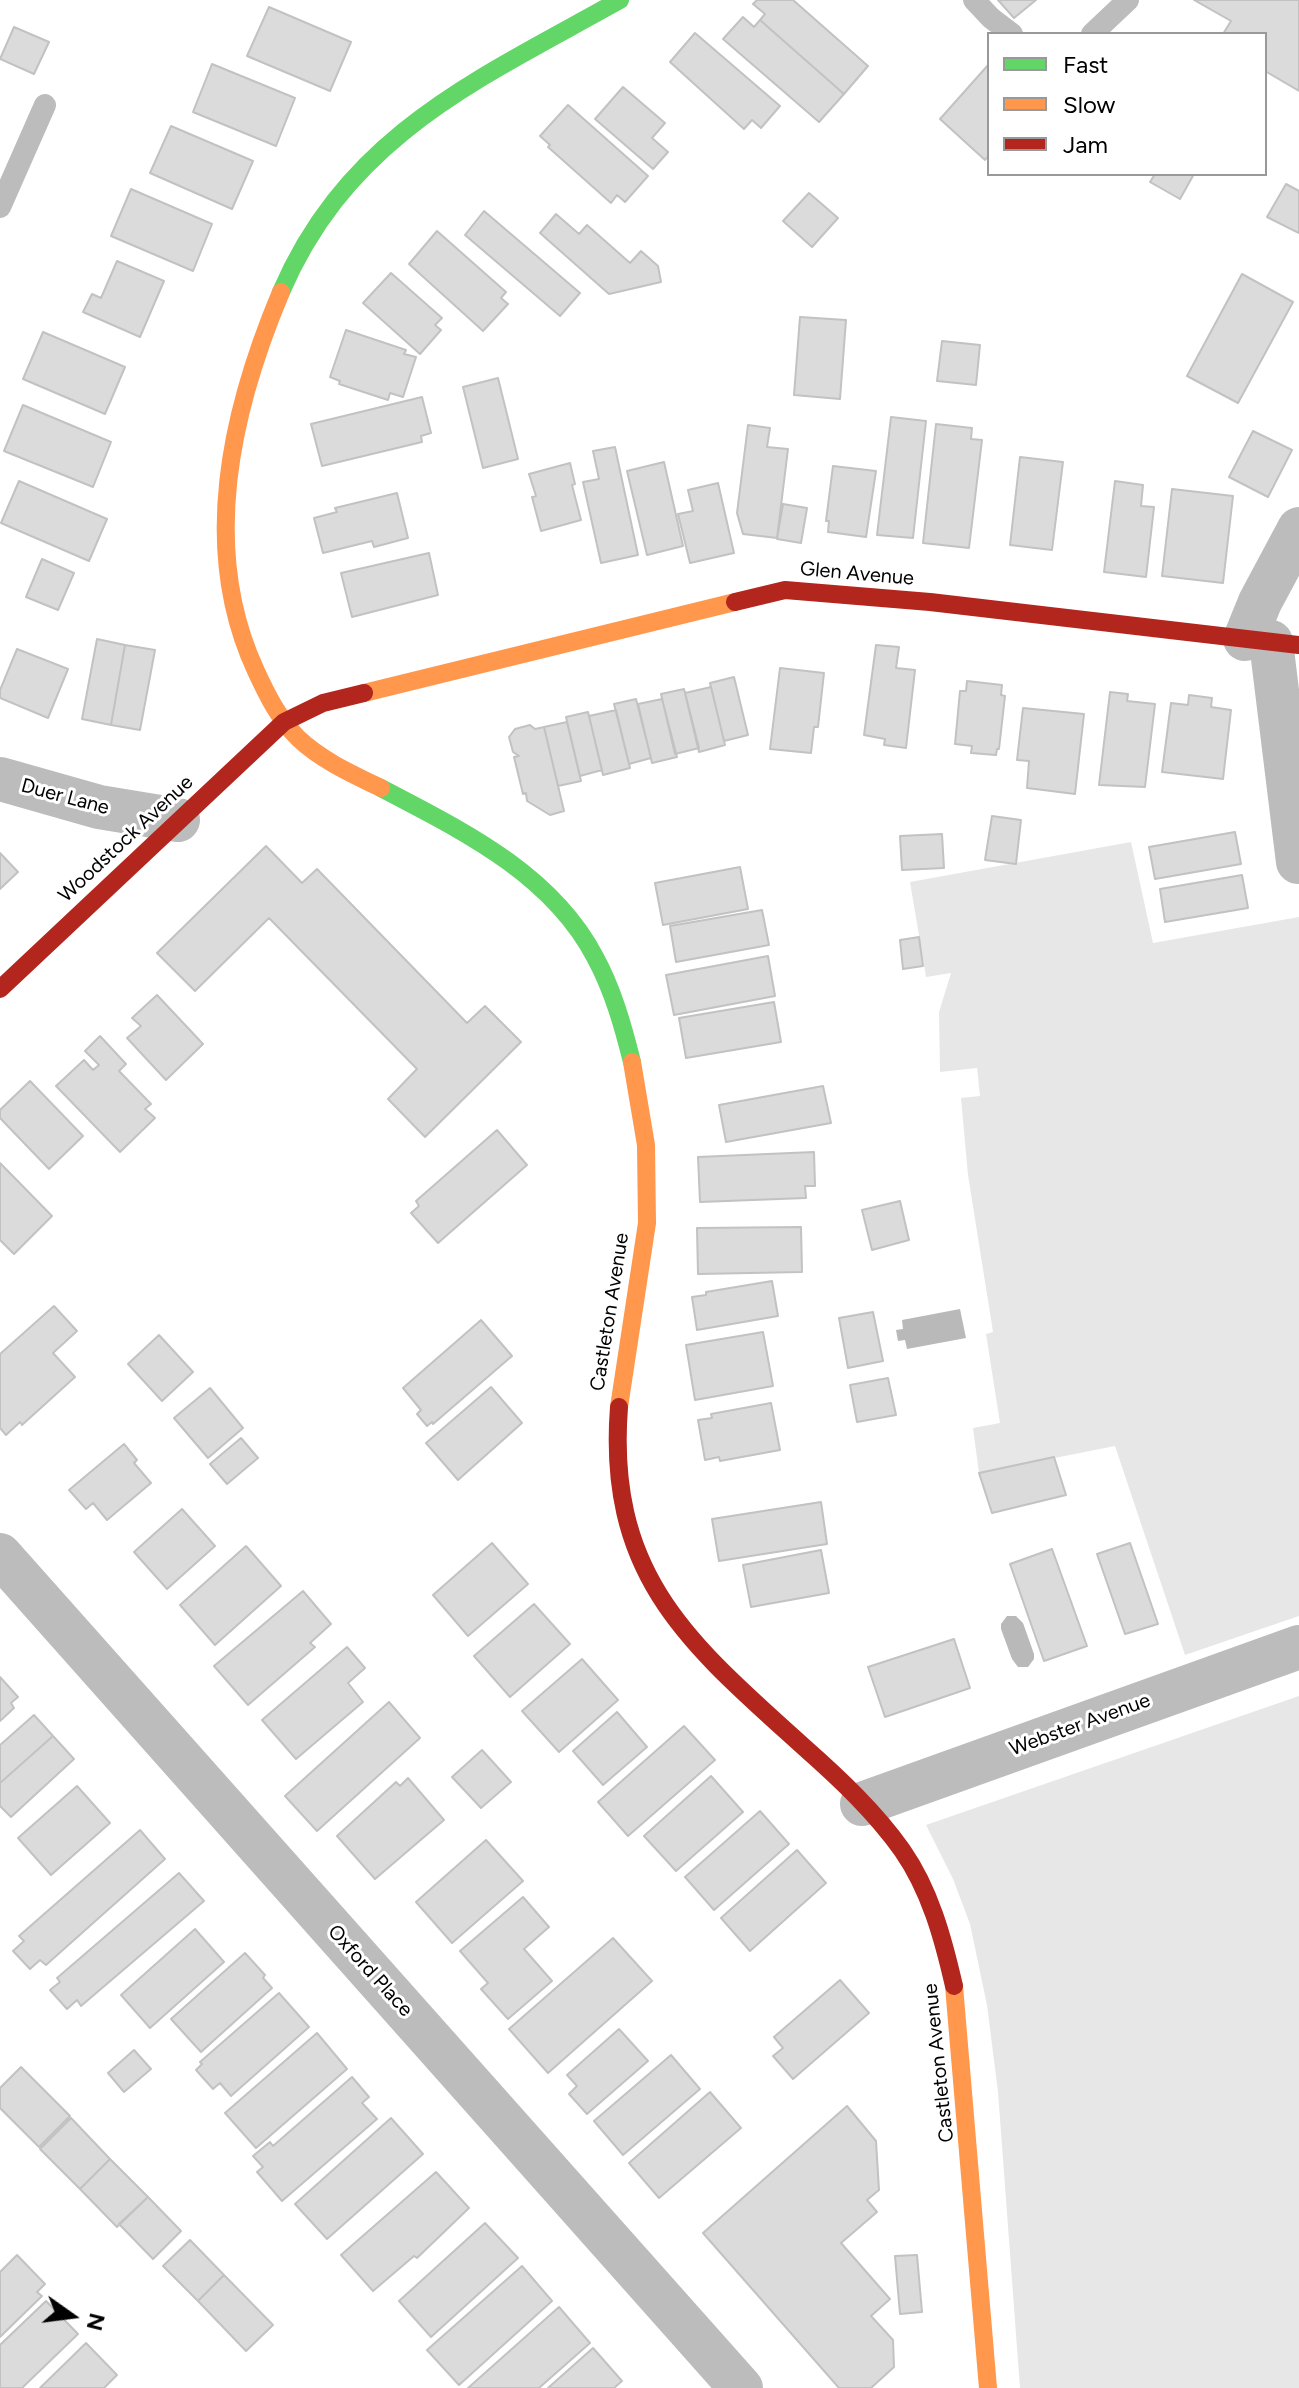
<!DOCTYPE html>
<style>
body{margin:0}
#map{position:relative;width:1299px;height:2388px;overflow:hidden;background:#fff;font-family:Figtree,sans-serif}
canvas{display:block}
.legend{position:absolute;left:987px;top:32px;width:280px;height:144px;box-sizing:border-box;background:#fff;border:2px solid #999;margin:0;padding:10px 14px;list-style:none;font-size:24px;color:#000}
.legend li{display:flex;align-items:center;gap:16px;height:40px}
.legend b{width:40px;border:2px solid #999}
.north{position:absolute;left:32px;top:2276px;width:80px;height:80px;-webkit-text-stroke:6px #fff;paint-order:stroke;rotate:104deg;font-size:22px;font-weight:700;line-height:32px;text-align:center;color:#000}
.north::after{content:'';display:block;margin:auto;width:28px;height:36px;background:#000;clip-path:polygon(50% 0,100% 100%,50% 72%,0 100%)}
</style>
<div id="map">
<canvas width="1299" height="2388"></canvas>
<ul class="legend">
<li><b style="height:10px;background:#63d668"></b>Fast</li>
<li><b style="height:10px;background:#ff974d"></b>Slow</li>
<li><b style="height:10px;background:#b3261e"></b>Jam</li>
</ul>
<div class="north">N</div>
</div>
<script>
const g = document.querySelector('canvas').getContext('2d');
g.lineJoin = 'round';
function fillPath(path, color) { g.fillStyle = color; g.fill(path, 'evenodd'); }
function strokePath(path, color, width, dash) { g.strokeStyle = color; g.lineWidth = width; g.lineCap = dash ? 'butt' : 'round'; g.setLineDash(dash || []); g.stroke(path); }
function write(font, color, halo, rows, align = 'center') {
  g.font = font + ' Figtree,sans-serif'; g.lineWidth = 6; g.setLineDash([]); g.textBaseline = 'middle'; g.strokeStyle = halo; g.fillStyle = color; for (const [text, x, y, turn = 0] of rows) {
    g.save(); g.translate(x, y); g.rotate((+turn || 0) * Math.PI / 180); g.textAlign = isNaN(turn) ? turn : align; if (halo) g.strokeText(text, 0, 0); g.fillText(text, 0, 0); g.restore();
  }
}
fillPath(new Path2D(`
 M1131,842l22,101 146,-26v699l-114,39 -70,-209 -136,27 -6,-45 27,-5 -14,-89 7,-2 -25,-157 -7,-77 19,-2 -3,-28 -37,4 -1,-60 12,-39 -25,4 -16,-95z
 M1299,1696v692h-279l-22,-296 -11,-87 -17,-81 -17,-45 -27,-54z`), '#e7e7e7');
fillPath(new Path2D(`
 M960,1309l6,29 -59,11 -2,-9 -7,1 -2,-11 7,-1 -1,-9z
 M1007,1616h9l7,7 11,31v5l-6,8h-10l-6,-8 -11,-30v-5z`), '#b9b9b9');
const building = new Path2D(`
 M757,0h36l75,66 -24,28 -84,-74 5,-6 -12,-10z
 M998,0h38l-22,18z
 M1194,0h105v91l-34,-20v-37h-42l8,-13z
 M269,7l82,35 -21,49 -83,-35z
 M743,17l11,10 6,-7 84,74 -25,28 -96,-83z
 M14,27l35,15 -15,32 -34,-15z
 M695,33l85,73 -19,22 -9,-8 -8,9 -74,-67z
 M212,64l83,34 -19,48 -83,-34z
 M989,64v91l-4,5 -45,-41z
 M623,87l42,36 -13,15 16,14 -15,17 -58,-50z
 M568,105l80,71 -23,26 -8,-7 -6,8 -63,-56 2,-2 -10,-9z
 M171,126l82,35 -21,48 -82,-36z
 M1155,174h39l-14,25 -30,-17z
 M1286,184l13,7v42l-32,-16z
 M131,189l81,35 -19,47 -82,-35z
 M809,193l29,25 -26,29 -29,-26z
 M484,211l96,82 -20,23 -95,-81z
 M556,214l23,20 8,-9 43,38 11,-12 17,15 3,16 -52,12 -69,-61z
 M437,231l69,61 -5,6 7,6 -25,27 -74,-67z
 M117,261l47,20 -24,56 -57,-25 9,-18 9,4z
 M391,273l51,45 -7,7 6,5 -21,24 -57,-51z
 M1242,274l51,28 -55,101 -51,-27z
 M800,317l46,3 -6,79 -46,-4z
 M346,330l60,20 -2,4 12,3 -13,40 -13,-4 -2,7 -49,-16 1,-3 -10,-4z
 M43,332l82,35 -20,47 -82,-35z
 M942,341l38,4 -4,40 -39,-4z
 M498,378l20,81 -35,9 -20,-81z
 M422,397l9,36 -10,3 1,6 -100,24 -11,-42z
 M23,405l88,37 -18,45 -89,-36z
 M891,417l35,4 -13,117 -36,-3z
 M936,424l36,4 -1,11 11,1 -13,108 -46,-5z
 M748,425l22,3 -3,19 21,2 -11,89 -34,-4 -6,-21z
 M1253,431l39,19 -24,47 -39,-20z
 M615,447l23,108 -37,8 -18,-81 16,-3 -6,-28z
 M1020,457l43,5 -11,88 -42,-5z
 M664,462l19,84 -36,9 -20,-84z
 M570,463l5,21 -3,1 9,35 -40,11 -9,-34 4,-1 -7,-22z
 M833,466l43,5 -10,66 -38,-5 1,-11h-3z
 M19,481l88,38 -18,42 -88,-38z
 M1115,481l28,4 -2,21 13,1 -8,70 -42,-5z
 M718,483l16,70 -44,10 -12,-49 15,-3 -5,-21z
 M1172,489l61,7 -10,87 -61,-7z
 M397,493l11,45 -34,9 -2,-6 -49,12 -9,-35 23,-6 -2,-4z
 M783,504l24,4 -6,35 -24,-4z
 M429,553l9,42 -86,22 -11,-44z
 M42,559l32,14 -16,37 -32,-13z
 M97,639l28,6 -14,80 -29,-6z
 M125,645l30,5 -15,80 -29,-5z
 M876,645l23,2 -3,21 19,2 -9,78 -22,-3 1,-6 -21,-4z
 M17,649l51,20 -20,49 -48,-20v-8z
 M780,668l44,5 -6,54h-4l-3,26 -41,-4z
 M734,677l14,58 -24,6 -14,-58z
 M967,681l35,4 -1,10 4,1 -6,53h-2l-1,6 -25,-2 1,-7 -17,-2 5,-53h6z
 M711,687l14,58 -26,7 -14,-59z
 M684,689l15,59 -24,6 -14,-60z
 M1110,692l18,2 -1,7 28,3 -10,83 -46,-2z
 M1189,695l23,3 -1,9 20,3 -8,69 -61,-7 9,-69 17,2z
 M636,699l15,59 -22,6 -15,-60z
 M662,699l15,58 -25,6 -14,-59z
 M1023,708l61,6 -9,80 -48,-6 2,-27 -12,-1z
 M616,710l14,58 -27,7 -14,-59z
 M588,712l14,58 -22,6 -14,-59z
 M567,722l14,59 -23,5 -14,-59z
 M530,725l5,4 9,-2 20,84 -14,4 -23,-14 -1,-8 -3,1 -9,-37 5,-1 -6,-4 -4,-15 6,-8z
 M992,816l29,4 -5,44 -31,-4z
 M1235,832l6,32 -86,15 -6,-32z
 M942,834l2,34 -42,2 -2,-34z
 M266,846l36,37 15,-14 150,154 18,-17 36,36 -96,95 -37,-38 29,-30 -148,-151 -74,73 -38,-38z
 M0,853l18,19 -18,17z
 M740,867l8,42 -85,16 -8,-42z
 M1242,875l6,33 -83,14 -5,-33z
 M762,910l7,35 -93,17 -6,-36z
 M919,937l4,29 -20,3 -3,-29z
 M768,956l7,40 -101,19 -8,-40z
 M157,995l46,49 -37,36 -39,-42 14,-12 -9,-8z
 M774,1002l7,40 -95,16 -7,-40z
 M100,1036l26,28 -7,7 32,33 -6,5 10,9 -35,34 -64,-66 28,-26 9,10 6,-5 -14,-14z
 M30,1081l53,55 -34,33 -49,-51v-8z
 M823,1086l8,37 -105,19 -7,-37z
 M497,1130l30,35 -89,78 -27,-30 8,-7 -3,-5z
 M814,1152l1,34h-10l1,12 -106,4 -2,-45z
 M0,1163l52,53 -38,38 -14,-14z
 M900,1201l9,39 -37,10 -10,-40z
 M801,1227l1,45 -104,2 -1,-46z
 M772,1281l6,35 -81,14 -5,-33 14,-2v-3z
 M54,1306l23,25 -24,22 22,24 -53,48 -2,-3 -14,13 -6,-7v-74z
 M873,1312l10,49 -35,7 -9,-50z
 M481,1320l31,36 -79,68 -1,-2 -5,4 -10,-12 4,-4 -18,-22z
 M763,1332l10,54 -78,14 -9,-55z
 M159,1335l34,37 -31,29 -34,-37z
 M888,1378l8,37 -39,7 -7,-37z
 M491,1387l31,36 -64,57 -32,-37z
 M210,1388l33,40 -35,30 -34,-40z
 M771,1403l9,47 -60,11 -1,-4 -14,3 -7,-40 14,-2 -1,-4z
 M241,1438l17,20 -31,26 -17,-20z
 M124,1444l13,16 -3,3 17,20 -44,37 -14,-17 -7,6 -17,-19z
 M1054,1457l12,38 -74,18 -13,-40z
 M821,1502l6,42 -108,17 -7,-42z
 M182,1509l33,37 -48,43 -33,-37z
 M492,1543l36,41 -60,52 -35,-41z
 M1130,1543l28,81 -33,10 -28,-80z
 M246,1546l35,40 -66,59 -35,-40z
 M1052,1549l35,97 -43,15 -34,-97z
 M821,1550l8,43 -78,14 -8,-42z
 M303,1591l28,33 -21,19 5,4 -67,58 -34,-39z
 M534,1604l36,40 -60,53 -36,-41z
 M954,1639l16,49 -85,29 -17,-50z
 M347,1647l18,21 -17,15 15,19 -67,57 -34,-39z
 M582,1659l36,41 -59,52 -37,-41z
 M0,1677l18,20 -7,6 3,5 -14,13z
 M389,1702l31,36 -103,93 -32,-35z
 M617,1712l30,35 -44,38 -30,-34z
 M34,1715l19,21 -53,47v-38z
 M684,1726l31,34 -87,76 -30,-34z
 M53,1736l21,23 -63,58 -11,-11v-23z
 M482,1750l29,32 -30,26 -29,-31z
 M711,1776l32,36 -67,59 -32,-35z
 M408,1778l36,42 -69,59 -38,-43 59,-54 4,4z
 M77,1786l33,37 -59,52 -33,-37z
 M760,1811l29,33 -75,66 -29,-33z
 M140,1830l25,29 -119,106 -6,-5 -10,9 -17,-18 11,-10 -5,-5z
 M486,1840l37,41 -71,62 -36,-41z
 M797,1850l29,33 -76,68 -29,-33z
 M179,1873l25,28 -123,105 -4,-6 -10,9 -17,-19 10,-8 -3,-4z
 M523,1897l26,30 -25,22 28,32 -44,38 -27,-30 7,-6 -28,-32z
 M195,1929l29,33 -74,66 -29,-33z
 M613,1938l39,43 -104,92 -39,-44z
 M245,1953l20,22 -2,3 9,10 -71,64 -30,-33z
 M840,1980l29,33 -76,66 -20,-23 10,-8 -9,-11z
 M279,1993l30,34 -78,69 -11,-13 -7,6 -17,-19 6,-6 -2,-2z
 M619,2029l29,32 -61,53 -18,-20 8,-8 -10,-11z
 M317,2033l30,36 -91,79 -31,-35z
 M134,2050l17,19 -27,23 -16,-19z
 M671,2055l29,34 -77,66 -29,-34z
 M21,2067l49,49 -31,31 -39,-39v-20z
 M352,2077l17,20 -7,6 15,16 -95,82 -25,-29 6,-5 -10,-11 17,-14 3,4z
 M710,2092l31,36 -82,70 -30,-35z
 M847,2106l29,35 3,49 -12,10 10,12 -36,31 49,56 -19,17 22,24 1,27 -23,21h-32l-136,-155z
 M71,2118l39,41 -30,30 -40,-40z
 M391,2118l32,36 -96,85 -32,-35z
 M110,2159l38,38 -31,30 -37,-38z
 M436,2172l33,36 -52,50 -3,-2 -41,35 -32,-36z
 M148,2197l33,34 -28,28 -34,-35z
 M485,2223l33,35 -87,79 -32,-36z
 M190,2240l34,35 -26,26 -35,-35z
 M17,2255l28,29 -8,8 5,4 -42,41v-65z
 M917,2255l5,57 -22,2 -5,-58z
 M522,2266l30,35 -93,84 -32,-35z
 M224,2275l49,50 -27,26 -48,-50z
 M46,2301l32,33 -56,54h-22v-43z
 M559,2307l31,36 -51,45h-71z
 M86,2343l31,32 -13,13h-64z
 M593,2348l29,33 -8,7h-66z`);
fillPath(building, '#dbdbdb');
strokePath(building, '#c2c2c2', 2);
strokePath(new Path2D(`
 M974,0l17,18 21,16
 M1092,34l36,-34
 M0,207l45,-102`), '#bcbcbc', 22);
strokePath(new Path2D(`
 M1245,639l15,-37 39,-73
 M1271,642l27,220
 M0,779l99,28 79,13
 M0,1555l741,833
 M862,1804l437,-157`), '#bcbcbc', 44);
strokePath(new Path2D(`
 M281,292c68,-158 198,-213 339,-292
 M381,788c80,42 170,85 214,169 18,33 28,69 37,105`), '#63d668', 18);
strokePath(new Path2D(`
 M281,292c-50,119 -82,257 -25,379 11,24 23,48 42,67 23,22 54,36 83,50
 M364,693l371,-91
 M619,1407l28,-184 -1,-78 -14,-83
 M954,1986l34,402`), '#ff974d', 18);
strokePath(new Path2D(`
 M735,602l50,-12 145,12 369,43
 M0,989l284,-267 39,-19 41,-10
 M619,1407c-13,170 71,237 186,341 35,31 70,64 97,102 28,40 41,88 52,136`), '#b3261e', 18);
write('20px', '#000', '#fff', [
 ["Glen Avenue",857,574,5],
 ["Duer Lane",65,797,15],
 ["Woodstock Avenue",126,839,-43],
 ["Castleton Avenue",610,1312,-81],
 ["Webster Avenue",1080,1725,-20],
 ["Oxford Place",370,1971,48],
 ["Castleton Avenue",939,2063,-96]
]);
</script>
